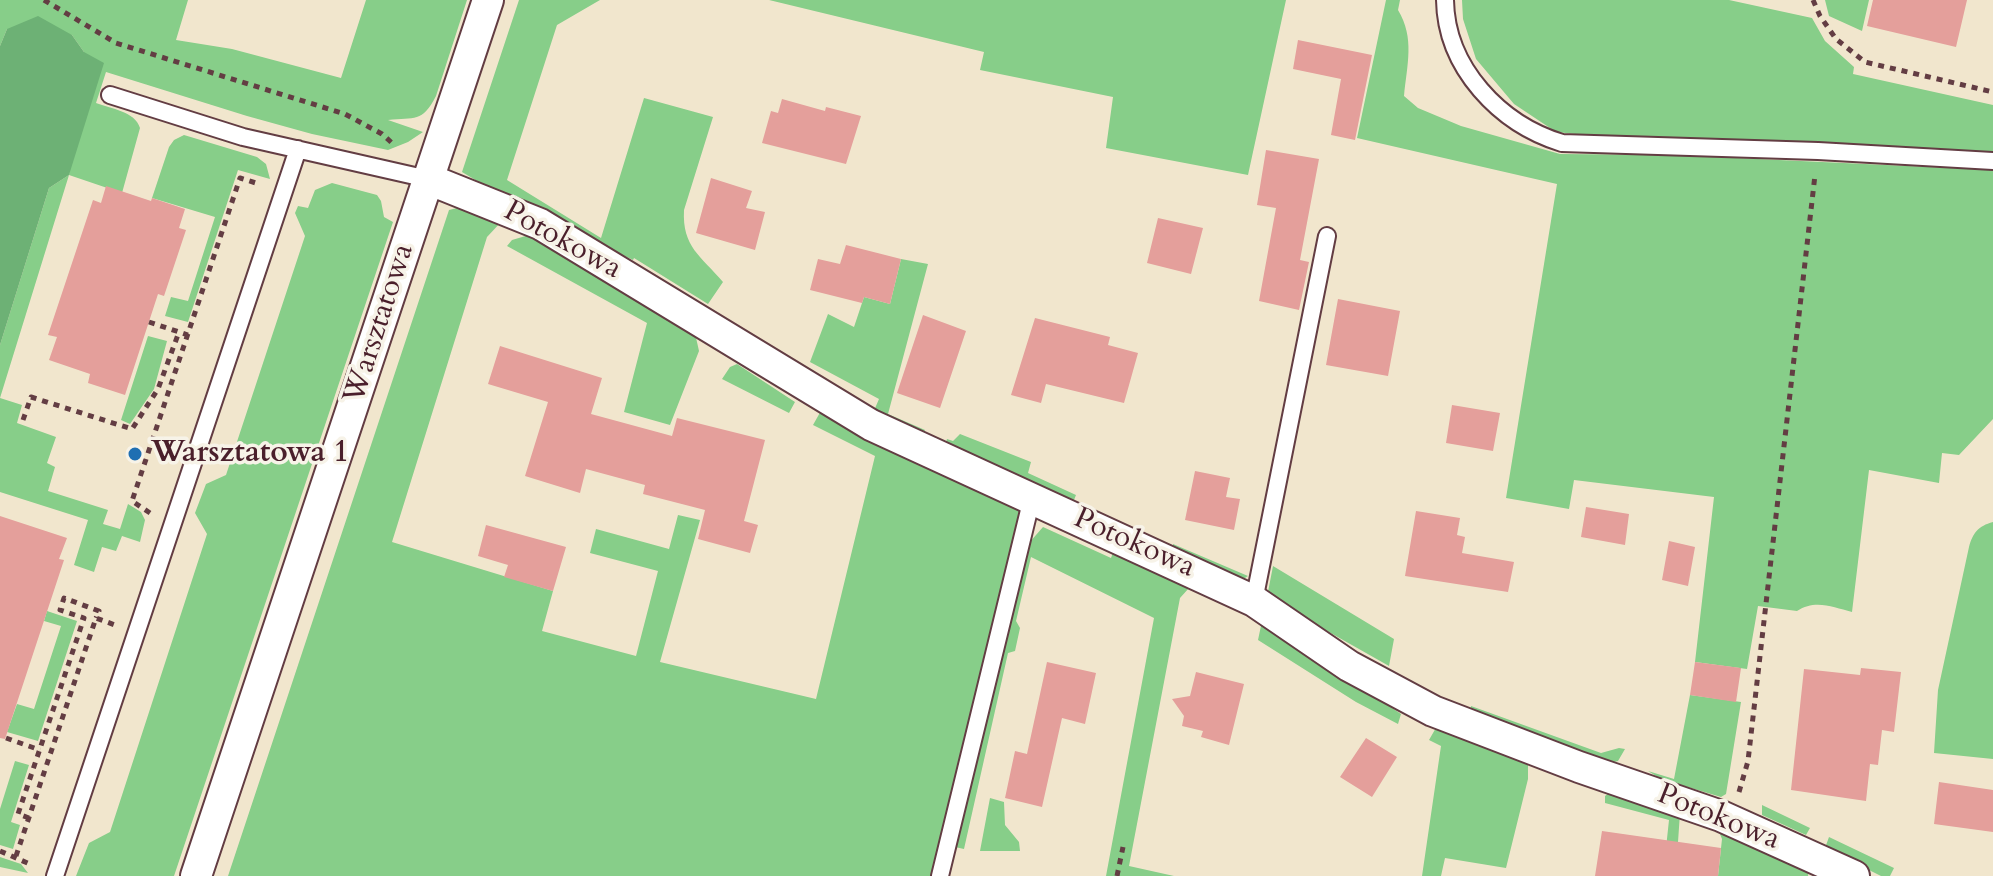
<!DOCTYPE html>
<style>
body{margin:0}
canvas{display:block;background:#f1e6cd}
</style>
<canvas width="1993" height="876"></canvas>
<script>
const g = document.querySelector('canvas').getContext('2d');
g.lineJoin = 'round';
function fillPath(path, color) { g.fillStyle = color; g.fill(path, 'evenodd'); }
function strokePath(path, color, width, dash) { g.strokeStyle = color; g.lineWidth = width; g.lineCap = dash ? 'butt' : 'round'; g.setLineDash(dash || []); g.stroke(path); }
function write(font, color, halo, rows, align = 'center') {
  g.font = font + ' Cardo,serif'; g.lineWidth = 7; g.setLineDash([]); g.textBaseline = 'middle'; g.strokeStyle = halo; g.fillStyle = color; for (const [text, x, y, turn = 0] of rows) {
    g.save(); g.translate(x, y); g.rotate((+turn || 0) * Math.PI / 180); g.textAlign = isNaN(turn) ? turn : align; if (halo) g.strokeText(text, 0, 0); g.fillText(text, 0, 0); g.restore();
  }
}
fillPath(new Path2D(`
 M0,0h188l-12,40 56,9 109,29 25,-78h101l-31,96c-14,27 -21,21 -48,24l35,12 -15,10 -20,8 -76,-16 -65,-18 -141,-44 -10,31c15,6 39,8 44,25l-18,65 -53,-18 -69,223 22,7 -5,18 39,14 -9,26 8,4 -7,24 60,19 -5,14 17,5 8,-25 13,8 4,8 -5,22 -18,-6 -6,15 -14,-4 -8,25 -20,-7 14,-45 -88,-28v-147l49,-157 20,-13 15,-123 -12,-17 -65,-6 -7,17z
 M519,0h81l-43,25 -50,155 94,58 43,-140 69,19 -29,93c-2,37 17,46 39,72l-15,22 -74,-46 -1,2 -129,-63 -42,-25z
 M769,0h517l-38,175 -142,-27 7,-51 -133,-27 4,-18z
 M1386,0h14l-2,10c17,28 9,55 6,86l14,12 43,18 99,28 112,1 321,15v249l-34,36 -17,-2 -3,30 -70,-13 -17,142c-19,-5 -37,-13 -55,-1l-39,-5 -11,63 -52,-7 19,-165 -140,-17 -5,29 -63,-11 51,-314 -200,-46z
 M1462,0h267l83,18 13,23 29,26 -1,7 140,31v47l-379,-14 -58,-6 -42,-28 -38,-45 -13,-40z
 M1825,0h44l-7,31 -33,-15z
 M184,135l73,22 9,7 4,15 -32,-9 -50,152 -23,-6 6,-19 17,4 27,-84 -63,-19 17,-51 5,-7z
 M332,183l45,12 4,6 3,16 9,5 -219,654h-98l13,-33 21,-11 97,-298 -12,-21 11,-29 20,-9 79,-239 -10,-23 3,-7 10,2 7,-18z
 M457,208l10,1 35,12 -15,16 -95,305 161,49 -11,40 94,25 22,-85 -68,-18 6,-24 73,20 9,-34 22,5 -40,142 156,37 59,-243 -62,-31 9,-16 199,97 -90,370h-703l221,-666z
 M529,235l166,98 4,18 -29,74 -46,-13 23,-89 -140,-77 5,-6z
 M901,259l27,5 -40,150 37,16 -3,6 -49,-23 6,-14 -69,-37 18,-48 26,13 10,-30 26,7z
 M148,336l19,5 -13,48 -24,35 -9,-4z
 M737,364l58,38 -6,11 -67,-34 8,-12z
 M960,434l71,28 -3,11 48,22 -2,5 -129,-55 2,-6 6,2z
 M1993,522v237l-59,-6 4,-63 31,-143c4,-14 9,-21 24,-25z
 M1043,527l68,31 4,-11 92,43v6l-18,-8 -9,10 -51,268 45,10h-68l48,-258 -123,-61 -15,64 4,7 -5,23 -7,2 -44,196 -9,-2 74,-304z
 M1173,544l75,32 -6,4 -69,-31z
 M1273,566l121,73 -5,27 -122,-69z
 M47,611l30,10 -39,120 -31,-9 10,-28 17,5 27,-83 -17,-5z
 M1262,621l139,93 -3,10 -42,-22 -98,-62z
 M1690,695l51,7 -15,92 -5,3 -60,-18 -13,-8 26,8z
 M1471,706l130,47 18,-5 6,1 -7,12 -8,2 -140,-50z
 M1437,726l91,37v16l-22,89 -61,-10 -4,18h-19l19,-130 -12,-6z
 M15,761l14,4 -18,57 9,3 -7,24 -13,-4v-36z
 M1609,793l71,20 -2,29 -15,34 6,-56 -64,-17v-7z
 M990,798l14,4 1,23 14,17 1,9h-40z
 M1762,805l48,23 -4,7 -44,-20z
 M1718,829l91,40 -1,7h-90l4,-37z
 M1829,837l65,31 -4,8h-9l-56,-28z
 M0,857l21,7 7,9 -28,-6z`), '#87ce89');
fillPath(new Path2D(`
 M38,16l34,19 12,17 20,11 -35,112 -20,13 -49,157v-299l7,-17z`), '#6db175');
fillPath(new Path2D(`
 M1873,0h94l-11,47 -89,-21z
 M1298,40l74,15 -17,85 -24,-5 10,-56 -48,-10z
 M782,99l43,12 1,-4 35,9 -15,48 -84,-21 9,-32 7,2z
 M1266,150l53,9 -19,101 9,2 -10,48 -40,-9 17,-93 -19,-3z
 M711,178l41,13 -6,17 19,4 -10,38 -59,-17z
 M106,186l45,15 1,-3 33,11 -6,19 7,2 -22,66 -6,-2 -33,101 -37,-12 2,-9 -41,-14 8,-23 -9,-2 45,-135 8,3z
 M1158,218l45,10 -12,46 -44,-11z
 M846,245l55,14 -11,45 -26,-7 -2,6 -52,-13 8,-31 22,5z
 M1338,299l62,12 -12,65 -62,-11z
 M923,315l43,16 -26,77 -43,-15z
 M1035,318l75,19 -2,8 30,8 -14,50 -78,-19 -5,19 -30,-8z
 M500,346l102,32 -11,36 81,22 5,-18 88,22 -21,81 14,4 -8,28 -52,-14 7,-29 -62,-16 2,-9 -59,-16 -6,24 -55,-17 23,-74 -60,-18z
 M1452,405l48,8 -7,38 -47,-8z
 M1195,471l35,7 -4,19 14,2 -6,31 -49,-10z
 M1586,507l43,7 -4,31 -44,-8z
 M1416,511l44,7 -3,17 8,2 -3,16 52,9 -6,30 -103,-16z
 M0,516l67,22 -8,21 5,1 -59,179 -5,-1z
 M486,525l80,22 -13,44 -49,-14 4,-12 -30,-9z
 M1669,541l26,6 -7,39 -26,-6z
 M1047,662l49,11 -11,51 -23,-6 -20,89 -37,-9 10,-47 12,3z
 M1695,662l46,6 -5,34 -46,-7z
 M1861,668l40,4 -7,60 -12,-2 -4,35 -8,-1 -4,37 -75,-11 13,-121 56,6z
 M1196,672l48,12 -15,61 -28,-8 2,-6 -21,-5 2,-10 -12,-17 18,-3z
 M1366,738l31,19 -25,40 -32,-20z
 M1939,782l54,8v42l-59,-8z
 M1602,831l119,17 -3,28h-123z`), '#e49f9b');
const lane = new Path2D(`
 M1445,0c1,68 55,124 117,143l256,8 175,10
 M110,95l133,42 185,42
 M1254,601l73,-365
 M55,876l243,-727
 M940,876l92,-378`);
const street = new Path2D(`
 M428,179l112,45 331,201 383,176 95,65 84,45 146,56 142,49 133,60
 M196,876l292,-876`);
strokePath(lane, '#633d43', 20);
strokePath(street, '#633d43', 34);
strokePath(new Path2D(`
 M44,0l72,43 229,71 37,20 10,9
 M1813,0l7,16 16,23 29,23 128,30
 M149,322l39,13
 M23,420l8,-23 101,32 26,-40 21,-57
 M150,513l-18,-12 108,-323 19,6
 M6,738l34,12
 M1739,792l9,-31 67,-586
 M29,818l-11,-4 66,-196 -24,-8 4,-12 35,13 -3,7
 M0,851l32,14
 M16,856l80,-238 19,7
 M1117,876l6,-29`), '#633d43', 5, [6, 6]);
strokePath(lane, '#fff', 16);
strokePath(street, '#fff', 30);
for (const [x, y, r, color] of [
 [135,454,8,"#1f6fb2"]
]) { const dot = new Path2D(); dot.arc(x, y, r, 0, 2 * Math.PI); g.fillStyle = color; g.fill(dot); strokePath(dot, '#f7f3e8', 3); }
write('30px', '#4a1f2b', '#f7f3e8', [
 ["Potokowa",562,241,29],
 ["Warsztatowa",380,324,-72],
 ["Potokowa",1134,544,24],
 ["Potokowa",1718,818,22]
]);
write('bold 30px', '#4a1f2b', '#f7f3e8', [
 ["Warsztatowa 1",151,454]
], 'left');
</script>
